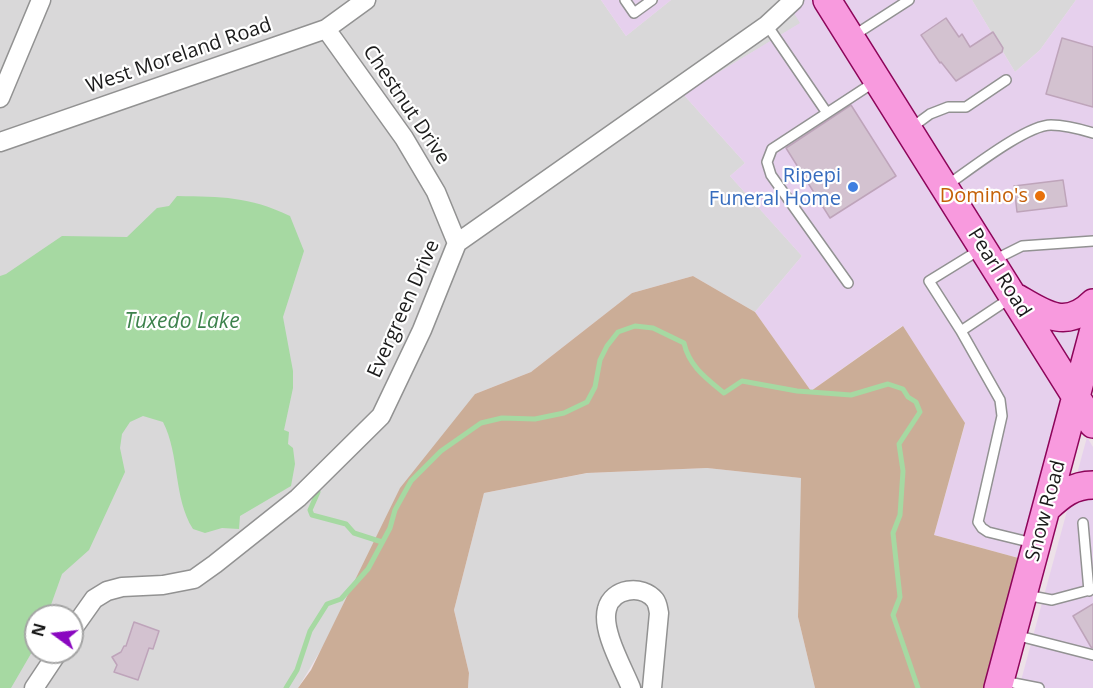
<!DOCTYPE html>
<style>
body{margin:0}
#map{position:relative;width:1093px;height:688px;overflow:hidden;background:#ede1e8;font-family:"Open Sans",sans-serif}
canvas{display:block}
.north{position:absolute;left:24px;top:604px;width:60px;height:60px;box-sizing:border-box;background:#fff;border:2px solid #a4a4a4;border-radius:50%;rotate:285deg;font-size:16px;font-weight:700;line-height:24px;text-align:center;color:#1b1b1b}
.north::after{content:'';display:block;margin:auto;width:21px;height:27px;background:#8a07c0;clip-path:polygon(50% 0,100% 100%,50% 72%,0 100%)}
</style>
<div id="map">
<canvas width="1093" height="688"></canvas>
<div class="north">N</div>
</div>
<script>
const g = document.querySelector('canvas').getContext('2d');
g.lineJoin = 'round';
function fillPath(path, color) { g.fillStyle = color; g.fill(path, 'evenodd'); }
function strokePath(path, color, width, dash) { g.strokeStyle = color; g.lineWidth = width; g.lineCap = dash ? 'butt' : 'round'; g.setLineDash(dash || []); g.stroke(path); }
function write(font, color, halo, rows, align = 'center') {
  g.font = font + ' "Open Sans",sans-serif'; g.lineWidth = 4.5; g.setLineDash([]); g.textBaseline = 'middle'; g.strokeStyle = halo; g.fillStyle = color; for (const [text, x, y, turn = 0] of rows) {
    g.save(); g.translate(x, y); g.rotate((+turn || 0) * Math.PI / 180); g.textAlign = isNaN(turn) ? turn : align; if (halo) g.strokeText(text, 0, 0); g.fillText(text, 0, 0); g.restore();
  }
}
fillPath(new Path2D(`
 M0,0h601l25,36 45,-36h115l15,23 -118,71 62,69 -15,13 72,80 -47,56 -62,-36 -61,17 -101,79 -56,22 -177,294h-298zM36,616h36v36h-36z
 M972,0h104l-36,50 -25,22z
 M707,468l95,10 -4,139 17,71h-347l1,-15 -15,-63 30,-117 104,-20z`), '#d9d8d9');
fillPath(new Path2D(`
 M601,0h70l-45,36z
 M786,0h186l43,72 25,-22 36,-50h17v294l-71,265 -88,-24 31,-111 -63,-98 -91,65 -56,-79 47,-56 -72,-80 15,-13 -62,-69 117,-71z
 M1087,437l6,10v241h-74z`), '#e6d0ed');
fillPath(new Path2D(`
 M693,276l62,36 56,79 92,-65 62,97 -31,112 88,24 -34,129h-173l-17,-71 3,-139 -94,-10 -120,5 -103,20 -30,117 15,63 -1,15h-170l13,-18 89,-182 75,-94 56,-22 101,-79z`), '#cbad97');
fillPath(new Path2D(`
 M177,196c45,1 71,0 113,20l14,35 -21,66 10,54v17l-9,42 5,2 -1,12 5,4 2,16 -4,22 -51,30 -1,13 -17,-1 -17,5 -12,-4c-20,-32 -13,-74 -30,-107l-20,-6 -13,6 -8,12 -2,14 5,24 -36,78 -27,24 -15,42h-11v29l-25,43h-11v-412l6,-2 56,-38 65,1 30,-29 12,-2z`), '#a6d9a2');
strokePath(new Path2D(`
 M318,492l-8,18 2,5 34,9 8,9 28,9
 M286,688l11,-18 13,-39 17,-27 14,-5 27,-30 22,-41 5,-18 16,-29 30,-30 40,-28 21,-5 33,1 29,-6 23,-11 8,-15 5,-27 7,-14 11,-14 17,-6 18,2 31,15c5,23 22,35 40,50l18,-12 55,10 54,4 37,-11 15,5 5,8 8,5 4,10 -21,32 4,27 -3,44 -7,18 7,64 -7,18 25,73`), '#a6d9a2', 5);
const building = new Path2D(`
 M946,18l13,19 3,-3 8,13 23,-15 10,16 -1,4 -46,29 -15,-19 -1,1 -19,-28z
 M1062,38l31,9v60l-47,-13z
 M851,105l45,71 -66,42 -44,-70z
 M1063,180l4,26 -50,6 -3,-26z
 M1093,604v44l-2,-1 -18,-31z
 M134,622l25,9 -6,18 -4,-1 -11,32 -24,-8 3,-7 -5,-8 9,-5 3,-6h2z`);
fillPath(building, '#d3c2d0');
strokePath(building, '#bea4ba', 1.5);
const service = new Path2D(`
 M625,0l9,13 18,-13
 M767,25l60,88
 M853,36l56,-36
 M911,128l19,-14 18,-7h18l40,-27
 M946,186c22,-15 80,-61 105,-61 13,0 29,4 42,8
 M981,249l-52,32 32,50 39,69 2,16 -24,106 4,6 6,4 45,11
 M994,260l28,-14 71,-5
 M848,283l-77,-108 -4,-13 5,-13 104,-68
 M961,331l51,-34
 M1083,523l6,68
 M1026,595l26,5 41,-11
 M1015,635l78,20
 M1003,681l36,7`);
const minor = new Path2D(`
 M326,29l78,109 32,54 21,51
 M0,98l41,-98
 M0,142l326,-113 40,-29
 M72,630l22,-31 13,-8 15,-4 41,-2 31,-6 21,-15 83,-66 83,-82 41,-86 35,-87 310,-218 27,-25
 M34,688l24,-36
 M631,688c-8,-20 -30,-58 -24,-79 5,-21 35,-25 48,-9 3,4 3,9 4,13l-7,75`);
const primary = new Path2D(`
 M827,0l266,424
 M1017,298c27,16 49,32 76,5
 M1047,508c14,-13 26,-23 46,-23
 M998,688l95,-355`);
strokePath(service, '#929292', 12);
strokePath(minor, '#929292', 21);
strokePath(primary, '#8d055a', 30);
strokePath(service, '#fff', 9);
strokePath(minor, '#fff', 18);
strokePath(primary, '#f89ade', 27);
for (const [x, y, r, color] of [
 [853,187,6,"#3f7fe0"],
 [1040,196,6,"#e8710a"]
]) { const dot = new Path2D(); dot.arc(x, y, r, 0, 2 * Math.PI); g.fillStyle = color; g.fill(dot); strokePath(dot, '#fff', 2); }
write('20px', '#1b1b1b', '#fff', [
 ["West Moreland Road",179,56,-19],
 ["Chestnut Drive",406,105,56],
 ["Pearl Road",999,273,58],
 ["Evergreen Drive",404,309,-66],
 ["Snow Road",1046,511,-75]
]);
write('20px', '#366cbe', '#fff', [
 ["Ripepi",841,176],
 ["Funeral Home",841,199]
], 'right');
write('20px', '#c56008', '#fff', [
 ["Domino's",1028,196]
], 'right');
write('italic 21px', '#3d824c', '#fff', [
 ["Tuxedo Lake",182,322]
]);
</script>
